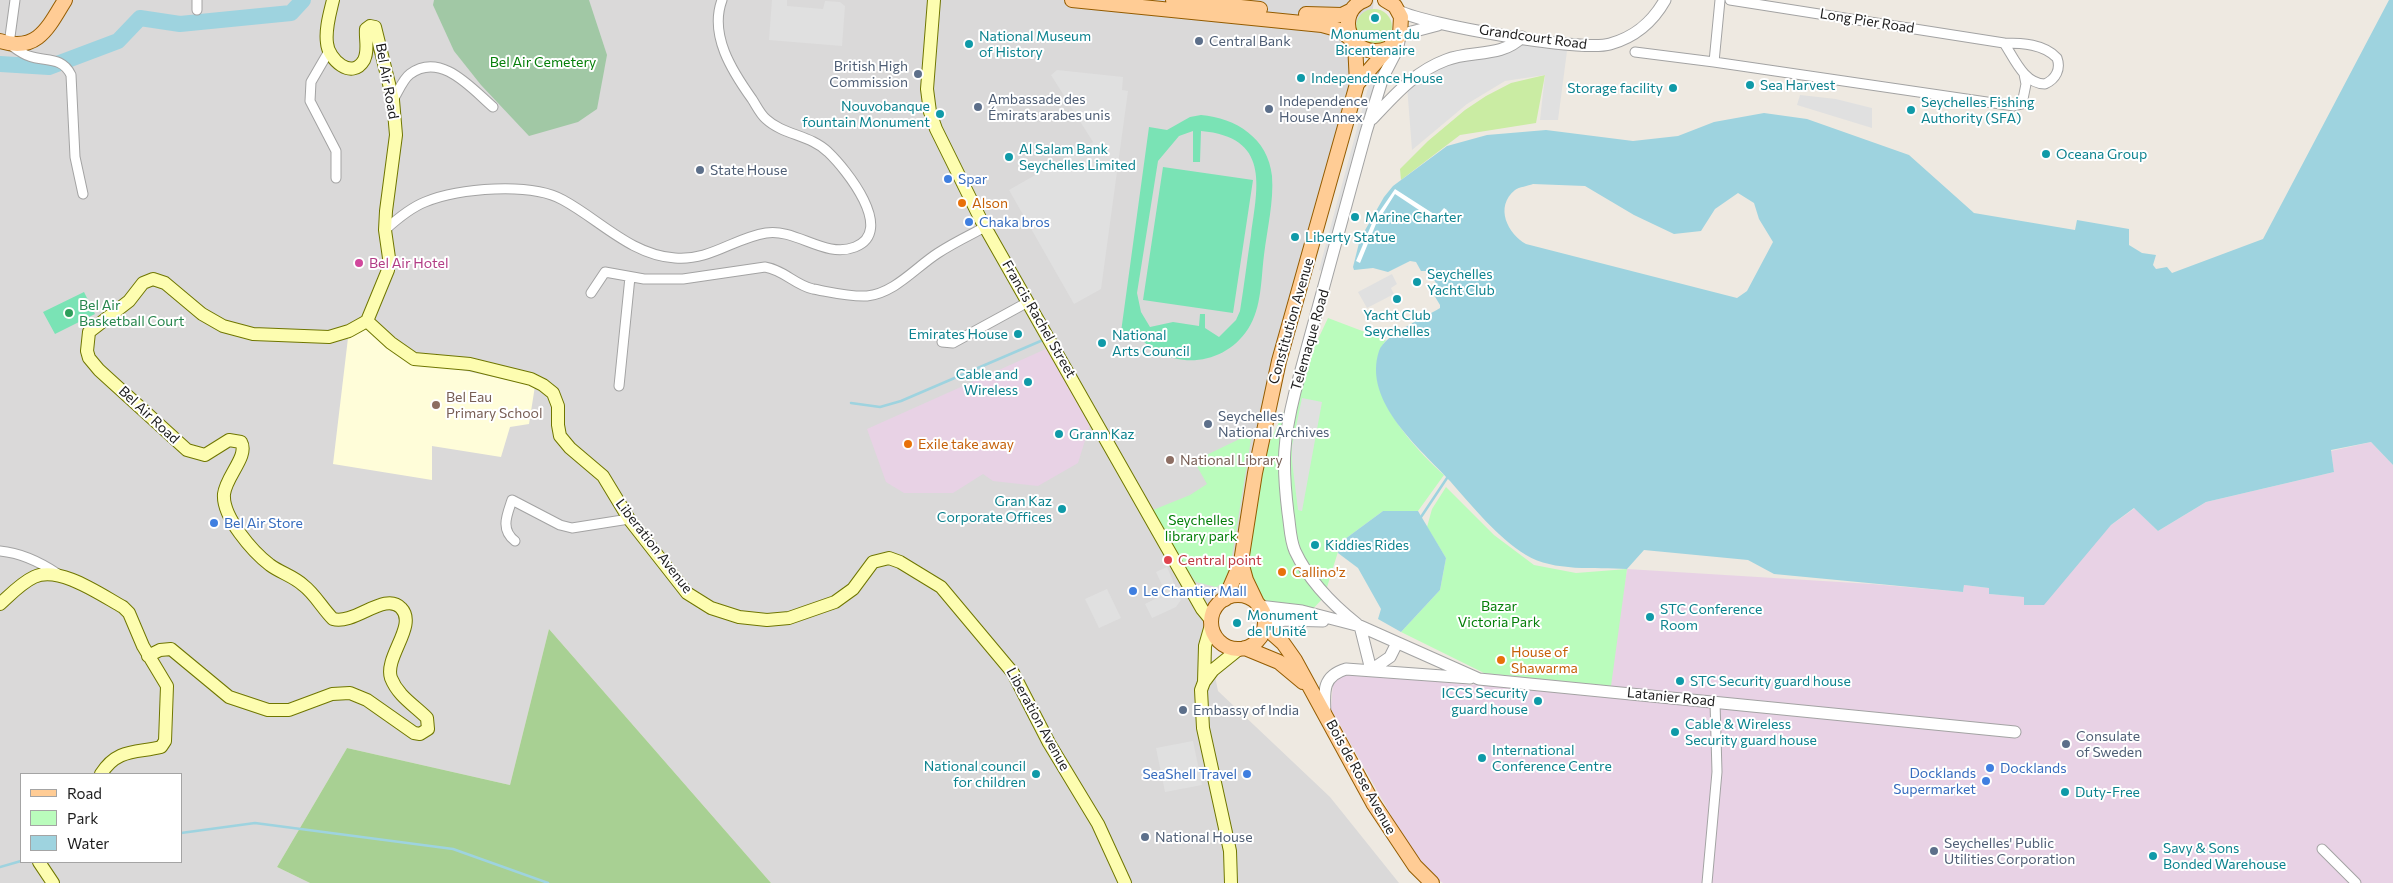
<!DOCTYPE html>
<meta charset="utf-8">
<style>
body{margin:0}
#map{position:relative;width:2393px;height:883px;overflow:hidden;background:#eee9e1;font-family:Commissioner,sans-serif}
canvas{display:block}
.legend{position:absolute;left:20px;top:773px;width:162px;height:90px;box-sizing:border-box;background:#fff;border:1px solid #a4a4a4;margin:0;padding:6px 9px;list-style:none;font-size:15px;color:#1c1c1c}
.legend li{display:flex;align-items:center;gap:10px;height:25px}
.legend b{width:25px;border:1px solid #a4a4a4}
</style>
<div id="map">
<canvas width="2393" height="883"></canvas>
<ul class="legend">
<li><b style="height:6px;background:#ffcc95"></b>Road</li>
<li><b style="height:14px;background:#bafcbc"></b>Park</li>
<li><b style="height:14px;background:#9ed3df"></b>Water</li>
</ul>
</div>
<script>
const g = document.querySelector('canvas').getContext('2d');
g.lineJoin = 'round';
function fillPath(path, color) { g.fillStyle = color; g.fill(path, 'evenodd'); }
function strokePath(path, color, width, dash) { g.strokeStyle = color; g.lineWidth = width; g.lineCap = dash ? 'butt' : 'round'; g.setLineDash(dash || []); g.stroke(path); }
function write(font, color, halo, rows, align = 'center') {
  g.font = font + ' Commissioner,sans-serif'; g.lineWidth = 4; g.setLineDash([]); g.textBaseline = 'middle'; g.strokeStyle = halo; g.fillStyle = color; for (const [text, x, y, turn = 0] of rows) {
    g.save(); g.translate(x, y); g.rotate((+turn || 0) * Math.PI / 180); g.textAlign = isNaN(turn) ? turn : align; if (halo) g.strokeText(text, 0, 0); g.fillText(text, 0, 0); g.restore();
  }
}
fillPath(new Path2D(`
 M0,0h1374l-4,31 -89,316 -48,245 -29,29 14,70 112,106 69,86h-628l-222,-254 -39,156 -163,-37 -70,119 33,16h-310zM21,774h160v88h-160z`), '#dad9d9');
fillPath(new Path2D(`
 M1048,348l43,73 -13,42 -40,23 -45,-5 -10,-7 -30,19h-49l-18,-11 -19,-53z
 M2371,442l22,23v418h-950l-8,-5 -30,-38 -74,-131 2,-26 9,-10 131,12 11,-12 136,-61 7,-43 245,15 91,8 1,-7 26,3 -1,6 35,3v8l87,-80 24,-17 23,23 48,-29 128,-30 -3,-21z`), '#e8d2e5');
fillPath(new Path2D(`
 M368,327l35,27 45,13 87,19 -6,38 -19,3 -9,30 -69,-11v34l-99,-16 15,-126z`), '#fffdd9');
fillPath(new Path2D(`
 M1356 27a18 18 0 1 1 36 0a18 18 0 1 1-36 0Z
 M1545,75l-9,48 -76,12 -59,45 -1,-11 28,-28 37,-31 21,-14 25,-13z`), '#caeca3');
fillPath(new Path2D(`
 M549,629l222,254h-461l-33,-16 70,-119 163,37z`), '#a8d093');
fillPath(new Path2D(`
 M434,0h155l18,55 -10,54 -19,13 -49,14 -48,-51 -27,-34 -21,-46z`), '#a1c8a5');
fillPath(new Path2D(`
 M1328,318l58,22c-32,44 27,107 58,135l-26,36h-35l-42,31 -17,55 -13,14 -52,-5 -18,-44 14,-89z
 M1252,433l-24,148 -12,6 -20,-5 -48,-70 42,-17 17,-11 -13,-23z
 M1446,487l48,48 40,30 42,8 51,-4 -16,117 -127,-13 -83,-41 39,-42 6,-32 -19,-31 5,-18z`), '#bafcbc');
fillPath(new Path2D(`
 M1201,115c35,3 67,23 71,61 2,25 -5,54 -8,79 -3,23 -2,53 -16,74 -26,40 -83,42 -112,4l-15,-1 28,-205 18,3 23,-13zM1193,131v31h7l1,-31c69,6 57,54 50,104 -4,26 -7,51 -11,76l-4,9 -17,17 -14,-9v-14h-5l-1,12 -26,-4 -23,5 -9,-15 -4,-19 21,-132 21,-25z
 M1163,167l90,13 -20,133 -90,-13z
 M84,292l11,22 -40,20 -12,-22z`), '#7ae3b5');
fillPath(new Path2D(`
 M772,0h15v6l36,3 2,-8 15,1 5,4 -3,40 -73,-6z
 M1523,41l33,5 11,5 -9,69h-18l5,-45 -40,6 -38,23 -55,46 -5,-64 35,-21z
 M1057,70l66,7 -1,13 6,1 -27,198 -27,15 -65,-114 84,-48 -42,-67z
 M1372,73l11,4 -55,196 -9,-3z
 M1800,95l36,4 36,9v20l-75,-23z
 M1392,274l5,10 -6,4 3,6 -27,14 -9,-16z
 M1302,398l20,4 -20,109 -4,-1 -6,-49v-15z
 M1167,567l14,33 -5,7 -24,11 -7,-14 12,-6 5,-13 -6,-13z
 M1107,589l14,29 -22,10 -14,-29z
 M1193,741l9,44 -37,7 -9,-44z`), '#e0e0e0');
fillPath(new Path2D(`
 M2389,0h4v465l-22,-23 -40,8 3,22 -128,30 -48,29 -24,-23 -23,17 -67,80h-20v-8l-35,-3v-6l-25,-3 -1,7 -189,-18 -26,-14 -104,-10 -17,19c-32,-2 -73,3 -101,-14 -29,-18 -53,-48 -76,-74 -29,-32 -88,-79 -71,-130 6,-17 45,-33 61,-43v-3l-9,-15 5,-7 -8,-12h-7l-5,-9 -6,-1 -22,11 -15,-4 -19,2 -1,-3 7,-28 24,-42 9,-11 54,-40 40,-11 59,-5 87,11 45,-5 36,-14 50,-9 43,6 102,36 65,58 101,17 2,-10 52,9v16l13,8 14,2 -3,10 3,4 11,-2 5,6 91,-34zM1533,184l52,2 49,29 40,19 27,-3 14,-22 23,-16 16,10 5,16 14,23 -26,49 -10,7 -211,-54c-18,-10 -32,-37 -11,-54 4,-3 13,-4 18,-6z
 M1383,511h35l28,47 -6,32 -39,42 -23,-13 3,-10 -23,-41 -20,-15 3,-11z`), '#9ed3df');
fillPath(new Path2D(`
 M1395,189l42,27 7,-8 3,2 -10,12 -42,-28 -19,30 -16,39 -4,-2 17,-40z`), '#fff');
strokePath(new Path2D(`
 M851,403l29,4 21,-6 142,-61
 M1421,517l26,-39
 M181,833l74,-10 198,26 95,34
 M0,867l21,-6`), '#9ed3df', 2.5);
strokePath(new Path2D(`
 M0,64l49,3 69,-26 22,-23 40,6 111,-11 12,-13`), '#9ed3df', 16);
const minor = new Path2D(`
 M15,0l-6,44c6,4 13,10 20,12 16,6 33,0 42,19l4,82 8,37
 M1720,0l-6,62 300,44 8,-2 4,-20 -2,-10
 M1730,0l274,43c18,0 40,1 53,15 4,11 -1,21 -12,26 -21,0 -31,-26 -41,-41
 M197,10v-10
 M329,51l-18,31 -1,19 26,50v27
 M1635,52l79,10
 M393,100c5,-8 10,-21 17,-26 31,-23 62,15 83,33
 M385,230c12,-11 25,-22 40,-28 34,-14 106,-20 138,-2 37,20 68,55 112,58 35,3 59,-20 91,-25 30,-5 59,26 89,14 41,-16 -9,-78 -27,-95 -17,-17 -45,-17 -62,-33 -6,-5 -10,-14 -14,-20 -20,-28 -43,-64 -30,-99
 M591,293l14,-21 39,7h39l82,-12c19,3 30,18 48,22 17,3 37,8 54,7 28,-3 49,-29 71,-43 15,-10 32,-18 47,-26
 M942,342l11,1 75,-41
 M619,386l11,-109
 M515,541c-15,-12 -8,-26 -3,-41l48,25 12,3 57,-9
 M0,551c22,2 40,11 58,23
 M2322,849l34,34
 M1707,883l10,-111 -2,-70`);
const tertiary = new Path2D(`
 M1399,11c27,14 183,41 211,33 25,-7 42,-21 55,-44
 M1400,35l38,-10
 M1372,119c23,-24 42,-47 74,-59 26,-10 55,-2 76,-23
 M1259,606l43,5 58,15 119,53 536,53
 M1357,624c-24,-19 -49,-45 -62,-73 -5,-11 -5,-26 -7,-38 -6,-49 -5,-73 7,-121l71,-260 17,-55 14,-27 3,-13
 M1360,626l11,44 19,-13 7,-14
 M1265,627l19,-7 39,1
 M1325,713c-1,-21 -3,-37 21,-44l124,9`);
const secondary = new Path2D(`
 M934,0l-7,89 3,23 6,17 45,91 221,389 9,11
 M367,321l24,22 23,16 56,5 61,15 12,6 10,8 5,13v19l2,11 10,12 33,28 26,43 58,74 24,15 28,9 28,3 22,-2 46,-16 18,-13 20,-27 16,-4 11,4 41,25 72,86 36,70 49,81 27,59
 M0,604c10,-9 21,-21 34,-27 25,-12 67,18 89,30l6,6 14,33 24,40 -2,55 -4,6c-24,6 -44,1 -60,27
 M1211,625l-6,21 -1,36 -3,8 2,38 27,123 1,32
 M148,656l12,-6 11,-1 58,48 39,13h21l43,-16 18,-1 17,7 47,33 6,1 8,-5 -1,-11c-13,-13 -29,-22 -36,-40 -7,-21 27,-53 10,-70 -16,-17 -46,17 -68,11 -11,-11 -18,-25 -30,-34 -10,-9 -22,-12 -33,-20 -17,-13 -48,-48 -46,-71 2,-18 25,-38 17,-52l-12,-2 -24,15 -18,-5 -88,-80 -10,-12 -2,-7 2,-19 40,-31 14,-18 10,-4 12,4 37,31 21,12 30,8 76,3 20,-6 18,-10 21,-51 1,-12 -4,-28 1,-19 10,-76 -3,-35 -18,-73 -5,-1 -4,3c-1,10 3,21 -2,31 -12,21 -36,-1 -37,-17 -2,-14 3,-30 6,-43
 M1204,682l9,-12 26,-21
 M39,862l14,21`);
const primary = new Path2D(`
 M1072,0l250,25 18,5 13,11
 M1173,0l87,9
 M1365,0c-33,12 -14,64 24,48
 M1306,14l36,1 10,-5
 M0,41c37,12 48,-13 65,-41
 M1357,84l43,-49 1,-18 -6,-11 -10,-6
 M1241,562l5,18 12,25
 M1211 622a27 27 0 1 1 54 0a27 27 0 1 1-54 0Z
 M1225,599l16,-37 14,-89 24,-112 78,-277 -2,-41
 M1265,627l18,16 12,17 78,143 42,63 17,17
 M1245,648l34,14 24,20`);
strokePath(minor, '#a3a3a3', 11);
strokePath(tertiary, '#a3a3a3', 13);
strokePath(secondary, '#6f7600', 14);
strokePath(primary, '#945c00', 16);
strokePath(minor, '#fff', 9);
strokePath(tertiary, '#fff', 11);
strokePath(secondary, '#fdfdb0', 12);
strokePath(primary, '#ffcc95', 14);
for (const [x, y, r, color] of [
 [1375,18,5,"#0f9aa8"],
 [1199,41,5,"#5c6f8a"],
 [969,44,5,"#0f9aa8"],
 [918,74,5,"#5c6f8a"],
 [1301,78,5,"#0f9aa8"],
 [1750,85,5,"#0f9aa8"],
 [1673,88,5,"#0f9aa8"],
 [978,107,5,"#5c6f8a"],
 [1269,109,5,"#5c6f8a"],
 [1911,110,5,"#0f9aa8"],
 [940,114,5,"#0f9aa8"],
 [2046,154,5,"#0f9aa8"],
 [1009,157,5,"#0f9aa8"],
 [700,170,5,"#5c6f8a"],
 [948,179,5,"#3f7fe0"],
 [962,203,5,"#e8710a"],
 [1355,217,5,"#0f9aa8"],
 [969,222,5,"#3f7fe0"],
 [1295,237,5,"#0f9aa8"],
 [359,263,5,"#d1479c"],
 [1417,282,5,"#0f9aa8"],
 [1397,299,5,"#0f9aa8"],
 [69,313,5,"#2e9e5b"],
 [1018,334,5,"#0f9aa8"],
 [1102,343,5,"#0f9aa8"],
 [1028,382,5,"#0f9aa8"],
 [436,405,5,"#8d6e63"],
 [1208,424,5,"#5c6f8a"],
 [1059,434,5,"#0f9aa8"],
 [908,444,5,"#e8710a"],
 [1170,460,5,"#8d6e63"],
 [1062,509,5,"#0f9aa8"],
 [214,523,5,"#3f7fe0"],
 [1315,545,5,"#0f9aa8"],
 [1168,560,5,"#e0444e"],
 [1282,572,5,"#e8710a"],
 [1133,591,5,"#3f7fe0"],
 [1650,617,5,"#0f9aa8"],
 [1237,623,5,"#0f9aa8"],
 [1501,660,5,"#e8710a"],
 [1680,681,5,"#0f9aa8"],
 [1538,701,5,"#0f9aa8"],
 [1183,710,5,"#5c6f8a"],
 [1675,732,5,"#0f9aa8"],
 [2066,744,5,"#5c6f8a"],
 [1482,758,5,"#0f9aa8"],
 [1990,768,5,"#3f7fe0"],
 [1036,774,5,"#0f9aa8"],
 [1247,774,5,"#3f7fe0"],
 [1986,781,5,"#3f7fe0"],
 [2065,792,5,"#0f9aa8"],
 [1145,837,5,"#5c6f8a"],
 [1934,851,5,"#5c6f8a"],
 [2153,856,5,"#0f9aa8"]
]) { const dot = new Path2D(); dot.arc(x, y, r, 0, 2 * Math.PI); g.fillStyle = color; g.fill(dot); strokePath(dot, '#fff', 2); }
write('14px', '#1c1c1c', '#fff', [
 ["Long Pier Road",1867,21,9],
 ["Grandcourt Road",1533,37,8],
 ["Bel Air Road",387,81,80],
 ["Francis Rachel Street",1039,319,60],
 ["Constitution Avenue",1291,321,-74],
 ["Telemaque Road",1310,340,-74],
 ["Bel Air Road",149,415,43],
 ["Liberation Avenue",654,546,52],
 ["Latanier Road",1671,697,6],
 ["Liberation Avenue",1038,719,61],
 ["Bois de Rose Avenue",1361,777,61]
]);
write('14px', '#0d838f', '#fff', [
 ["Monument du",1375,34,"center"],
 ["Bicentenaire",1375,50,"center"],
 ["National Museum",979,36],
 ["of History",979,52],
 ["Independence House",1311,78],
 ["Sea Harvest",1760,85],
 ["Storage facility",1663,88,"right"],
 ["Seychelles Fishing",1921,102],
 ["Authority (SFA)",1921,118],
 ["Nouvobanque",930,106,"right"],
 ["fountain Monument",930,122,"right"],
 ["Al Salam Bank",1019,149],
 ["Seychelles Limited",1019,165],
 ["Oceana Group",2056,154],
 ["Marine Charter",1365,217],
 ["Liberty Statue",1305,237],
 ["Seychelles",1427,274],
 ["Yacht Club",1427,290],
 ["Yacht Club",1397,315,"center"],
 ["Seychelles",1397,331,"center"],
 ["Emirates House",1008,334,"right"],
 ["National",1112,335],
 ["Arts Council",1112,351],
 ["Cable and",1018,374,"right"],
 ["Wireless",1018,390,"right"],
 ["Grann Kaz",1069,434],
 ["Gran Kaz",1052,501,"right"],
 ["Corporate Offices",1052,517,"right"],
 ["Kiddies Rides",1325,545],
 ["STC Conference",1660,609],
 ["Room",1660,625],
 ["Monument",1247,615],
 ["de l'Unité",1247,631],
 ["STC Security guard house",1690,681],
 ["ICCS Security",1528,693,"right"],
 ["guard house",1528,709,"right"],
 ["Cable & Wireless",1685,724],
 ["Security guard house",1685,740],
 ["International",1492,750],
 ["Conference Centre",1492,766],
 ["National council",1026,766,"right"],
 ["for children",1026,782,"right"],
 ["Duty-Free",2075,792],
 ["Savy & Sons",2163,848],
 ["Bonded Warehouse",2163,864]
], 'left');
write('14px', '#4e5e75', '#fff', [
 ["Central Bank",1209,41],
 ["British High",908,66,"right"],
 ["Commission",908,82,"right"],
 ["Ambassade des",988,99],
 ["Émirats arabes unis",988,115],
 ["Independence",1279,101],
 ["House Annex",1279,117],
 ["State House",710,170],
 ["Seychelles",1218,416],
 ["National Archives",1218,432],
 ["Embassy of India",1193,710],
 ["Consulate",2076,736],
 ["of Sweden",2076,752],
 ["National House",1155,837],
 ["Seychelles' Public",1944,843],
 ["Utilities Corporation",1944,859]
], 'left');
write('14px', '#057f09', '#fff', [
 ["Bel Air Cemetery",543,62],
 ["Seychelles",1201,520],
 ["library park",1201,536],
 ["Bazar",1499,606],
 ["Victoria Park",1499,622]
]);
write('14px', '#366cbe', '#fff', [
 ["Spar",958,179],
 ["Chaka bros",979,222],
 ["Bel Air Store",224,523],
 ["Le Chantier Mall",1143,591],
 ["Docklands",2000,768],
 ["Docklands",1976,773,"right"],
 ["Supermarket",1976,789,"right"],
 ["SeaShell Travel",1237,774,"right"]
], 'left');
write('14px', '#c56008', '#fff', [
 ["Alson",972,203],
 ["Exile take away",918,444],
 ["Callino'z",1292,572],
 ["House of",1511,652],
 ["Shawarma",1511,668]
], 'left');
write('14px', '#b23c85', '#fff', [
 ["Bel Air Hotel",369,263]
], 'left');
write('14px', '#27864d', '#fff', [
 ["Bel Air",79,305],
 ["Basketball Court",79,321]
], 'left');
write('14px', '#785e54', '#fff', [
 ["Bel Eau",446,397],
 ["Primary School",446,413],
 ["National Library",1180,460]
], 'left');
write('14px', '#be3a42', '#fff', [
 ["Central point",1178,560]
], 'left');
</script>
